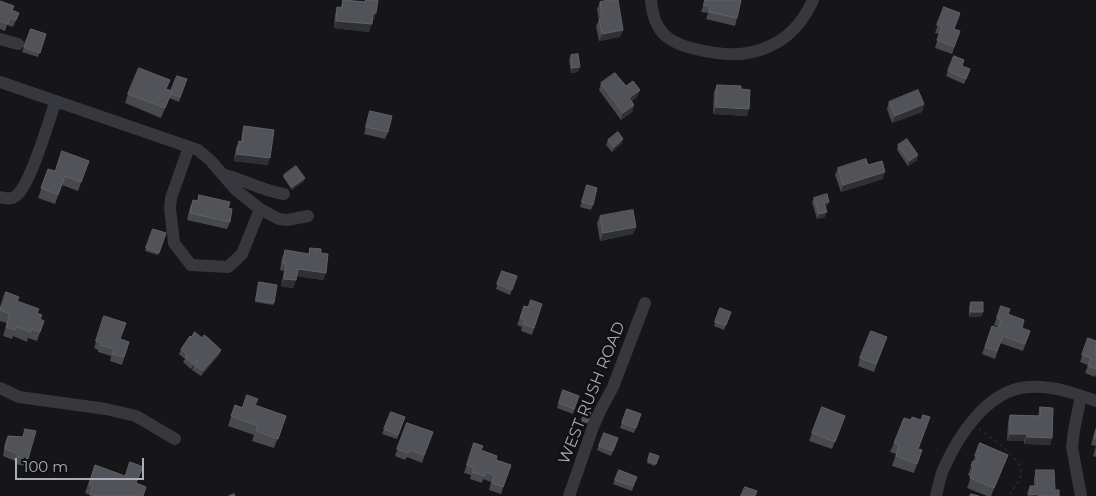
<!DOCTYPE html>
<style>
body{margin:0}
#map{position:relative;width:1096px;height:496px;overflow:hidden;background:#161618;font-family:Montserrat,sans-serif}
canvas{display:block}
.scale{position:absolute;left:15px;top:458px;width:129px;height:22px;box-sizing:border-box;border:2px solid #a8adb8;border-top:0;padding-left:6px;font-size:15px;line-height:18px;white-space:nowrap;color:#a8adb8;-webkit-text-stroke:4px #111113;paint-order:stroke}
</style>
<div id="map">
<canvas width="1096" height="496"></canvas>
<div class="scale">100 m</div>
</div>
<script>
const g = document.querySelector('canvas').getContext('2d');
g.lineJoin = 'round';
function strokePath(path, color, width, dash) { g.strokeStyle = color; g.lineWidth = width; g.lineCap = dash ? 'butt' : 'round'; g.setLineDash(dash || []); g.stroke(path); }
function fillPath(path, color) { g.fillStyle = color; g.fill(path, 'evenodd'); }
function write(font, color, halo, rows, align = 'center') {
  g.font = font + ' Montserrat,sans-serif'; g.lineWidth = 5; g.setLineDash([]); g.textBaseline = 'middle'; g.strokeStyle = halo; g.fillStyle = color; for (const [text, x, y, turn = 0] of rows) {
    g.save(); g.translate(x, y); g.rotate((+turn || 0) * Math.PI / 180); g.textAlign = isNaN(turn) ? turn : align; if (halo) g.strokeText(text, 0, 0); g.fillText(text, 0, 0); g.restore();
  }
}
strokePath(new Path2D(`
 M979,429c12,9 45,30 42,46 -2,8 -8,14 -12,21`), '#3d3f44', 1, [2.5, 4]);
strokePath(new Path2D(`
 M651,0c1,14 5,28 16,37 8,6 19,10 28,12 25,6 50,9 75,-3 20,-9 34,-26 43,-46
 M0,39l18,5
 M0,82l198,68 13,11 25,29 24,19 19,10 8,1 21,-4
 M189,147l-18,51 -1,10 4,35 17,22 37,2 14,-13 18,-45
 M222,174c21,5 40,17 62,20
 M0,197c6,2 13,3 18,-3 14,-14 30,-72 38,-93
 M0,388l19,9 87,12 30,7 39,23
 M569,496l24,-69 7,-16 13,-24 32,-84
 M936,496c2,-9 4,-18 7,-26 15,-34 44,-80 85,-83 24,-2 46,6 68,14
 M1081,496l-9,-49 2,-17 7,-34`), '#37383d', 12);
fillPath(new Path2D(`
 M343,0l21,2 1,-2h13l-4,20h-2l-3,12 -35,-4 1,-13 2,-8 3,1z
 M705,0l32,18 -2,8 -29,-7 2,-6 -7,-1z
 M0,1l12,9 7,3 -6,14 -6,-2 -2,6 -5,-2z
 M600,2l23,28 -3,7 -21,4 -3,-15 3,-6 -2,-11z
 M944,7l10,22 6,2 -8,23 -17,-6 4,-14 -4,-1z
 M31,29l15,5 -8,23 -16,-5z
 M571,55l7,17 -7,1 -2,-13z
 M954,56l8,10 8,3 -6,15 -18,-8z
 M187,79l-8,23 -10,-4 -8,20 -36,-15 3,-9 39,-5 4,2z
 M601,83l25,3 14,4 -3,7 -5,4 2,4 -2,7 -11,8 -22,-30z
 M717,85l24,4 6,27 -34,-2 1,-22z
 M889,102l35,2 -2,8 -30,11 -5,-14z
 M370,111l18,21 -3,7 -21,-5z
 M244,126l24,39 -34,-4 2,-13 3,-7h2l1,-8z
 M608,140l14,3 -10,9 -6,-7z
 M898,145l19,15 -9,6 -11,-16z
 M89,161l-11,30 -16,-6 -7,19 -17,-6 10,-29 7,2z
 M868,165l15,14 -42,13 -6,-17 3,-7z
 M284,175l20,6 -12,9 -9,-13z
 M587,185l6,20 -2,5 -11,-3z
 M199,195l31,27 -3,7 -40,-9 3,-13 3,-7 4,1z
 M814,198l15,4 -2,4 -2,1v10l-8,2 -5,-17z
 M600,216l36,11 -3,7 -33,7 -3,-18z
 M153,229l13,4 -8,22 -13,-4z
 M310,248l11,5 5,20 -3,7 -26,-4 -4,12 -12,-2 3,-15 -4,-1 2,-12 3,-8 23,4z
 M502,271l15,5 -7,19 -14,-6z
 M259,282l15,21 -1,2 -18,-3z
 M971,302l12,10 -2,5h-12v-10z
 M542,304l-10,31 -11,-4 1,-4 -5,-2 7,-19 4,1z
 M1001,306l21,22 8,3 -7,20 -23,-8 -5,16 -13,-5 10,-28 6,2v-1l-4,-2z
 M0,308l37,5 3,6 4,2 -7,20 -9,-3 -1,4 -14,-6 -1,3 -9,-3 4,-13 -7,-2z
 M720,308l11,4 -7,18 -10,-4z
 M104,316l16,23 9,3 -7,23 -12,-4 1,-5 -13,-4v-2l-4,-2z
 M191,337l11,1 19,12 -2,5 -18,21 -9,-6 2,-5 -3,4 -8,-7 2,-3 -6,-5 2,-5z
 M887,337l-13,35 -16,-6 2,-8z
 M1088,338l8,3v33l-1,3 -10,-4 3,-8 -8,-3z
 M563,390l16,6 -6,18 -16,-6z
 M235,405l7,2 13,-2 31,11 -12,32 -22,-7 2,-6 -26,-9z
 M822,407l23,9 -13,33 -23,-8z
 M1040,407l12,31 -2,7 -26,-1v-3h-17l1,-19 2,-7 28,1z
 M627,409l14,5 -7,19 -14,-5z
 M585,411l6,2 -4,11 -6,-2z
 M391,412l14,5 -8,22 -15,-5z
 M407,423l26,9 -11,31 -15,-6 -2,3 -10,-4z
 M1096,427v30l-3,-1 3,-10 -5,-1z
 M25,429l3,30 -2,7 -11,-2v-3l-12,-5 2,-13 3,-7 14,1z
 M604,433l14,5 -7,18 -14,-6z
 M474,443l7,7 15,10 15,5 -10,29 -12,-4 2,-8 -8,-3 -1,4 -12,-4 1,-4 -7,-2z
 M894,443l28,7 -8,23 -22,-7 4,-12 -6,-2z
 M980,443l28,12 -17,41h-4l-20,-8 4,-11 -3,-2z
 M650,453l9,3 -4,10 -8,-3z
 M95,465l41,18 7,13h-54l1,-1 -5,-2z
 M619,470l18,7 -5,14 -19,-7z
 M1036,470l19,20 4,6h-31l-1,-3 3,-7h4v-8z`), '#47494d');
fillPath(new Path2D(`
 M373,13h3l-2,7h-4z
 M336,21l36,3 -3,8 -35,-4z
 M623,30l-3,7 -21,4 3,-7z
 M580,67l-2,5 -7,1 1,-5z
 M640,90l-3,7 -10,8 2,-7z
 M924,104l-2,8 -30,11 3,-7z
 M634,105l-2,7 -11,8 2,-7z
 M716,107l33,2 -2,7 -34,-2z
 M623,139l-1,4 -10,9 2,-5z
 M237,154l33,4 -2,7 -34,-4z
 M918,155l-1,5 -9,6 1,-5z
 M885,172l-2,7 -42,13 2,-7z
 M305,178l-1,3 -12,9v-3z
 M829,202l-2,4 -5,2 2,-5z
 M827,212l-2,5 -8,2 2,-5z
 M636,227l-3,7 -33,7 3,-8z
 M298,269l28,4 -3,7 -28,-4z
 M284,279l12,1 -3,8 -12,-2z
 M971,312h12l-2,5h-12z
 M221,350l-2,5 -18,21 2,-5z
 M1010,434h17l-3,7h-17z
 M1027,437l25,1 -2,7 -26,-1z
 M1038,494v2h-8v-1z`), '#2f3033');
const building = new Path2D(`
 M343,0l23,2v-2h12l-2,13h-3l-1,11 -36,-3 1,-14 5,1z
 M609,0h9l5,30 -21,4 -3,-15h3l-2,-17z
 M705,0h36l-4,18 -28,-6 1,-6 -6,-1z
 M0,1l14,5 -2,4 7,3 -3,7 -6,-2 -2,6 -8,-3z
 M944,7l16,6 -6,16 6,2 -6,16 -17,-7 5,-13 -5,-2z
 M31,29l15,5 -6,19 -16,-6z
 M578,54l2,13 -8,1 -1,-13z
 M954,56l10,4 -2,6 8,3 -4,10 -18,-8z
 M139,68l31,12 -4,9 6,2 -7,17 -37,-14z
 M615,73l11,13 7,-5 7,9 -11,8 5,7 -11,8 -22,-30z
 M177,76l10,3 -7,18 -9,-3 1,-3h-1z
 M717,85l24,1v3l9,1 -1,19 -33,-2z
 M918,90l6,14 -29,12 -6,-14z
 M370,111l22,5 -4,16 -22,-5z
 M244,126l30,4 -4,28 -33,-4 2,-13 3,1z
 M618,132l5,7 -9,8 -6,-7z
 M907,139l11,16 -9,6 -11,-16z
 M62,151l27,10 -8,21 -16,-6 -7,19 -17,-7 7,-19 7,2z
 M866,159l2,6 14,-4 3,11 -42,13 -5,-17z
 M296,166l9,12 -13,9 -8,-12z
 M587,185l10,3 -4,17 -11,-3z
 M827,194l2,8 -5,1 3,9 -8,2 -5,-16z
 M199,195l31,7 -2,6 4,1 -2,13 -40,-9 3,-13 5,1z
 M633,210l3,17 -33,6 -3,-17z
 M153,229l13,4 -7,20 -13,-5z
 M310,248l11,1v4l7,1 -2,19 -28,-4 -2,11 -12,-1 2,-15 -3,-1 2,-13 24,4z
 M502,271l15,5 -5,14 -15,-6z
 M259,282l18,3 -3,18 -18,-3z
 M6,292l13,5 -2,4 22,8 -2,4 5,2 -2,4 4,2 -4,11 -8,-3 -2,3 -13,-5 -2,3 -9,-3 4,-13 -10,-4z
 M531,300l11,4 -8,24 -11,-4 2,-4 -5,-2 4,-12 4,1z
 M971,302h12v10h-12z
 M1001,306l9,3 -2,5 16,6 -2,8 8,3 -5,13 -22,-8 -6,15 -12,-4 7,-21 6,2 3,-8 -4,-2z
 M720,308l11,4 -5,13 -11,-3z
 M104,316l22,7 -6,16 9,3 -5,15 -12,-3 2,-5 -14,-4 1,-3 -5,-1z
 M871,331l16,6 -11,27 -16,-6z
 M195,332l7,6 2,-3 3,2 14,13 -18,21 -9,-6 4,-4 -2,-1 -3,4 -8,-7 2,-2 -6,-6 9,-13 1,1z
 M1088,338l8,3v28l-8,-3 3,-8 -9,-3z
 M563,390l16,6 -5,13 -15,-6z
 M247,395l11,4 -3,6 31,11 -8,23 -22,-8 2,-5 -27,-10 4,-11 7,3z
 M822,407l23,9 -10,26 -23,-9z
 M1040,407l13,1 -1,30 -25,-1v-3h-17v-19l30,1z
 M627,409l14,5 -5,14 -14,-5z
 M585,411l6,2 -3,9 -6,-2z
 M391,412l14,5 -7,18 -14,-6z
 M923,415l7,2 -12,32 4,1 -5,14 -21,-8 3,-11 -5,-2 10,-25 7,2 1,-3 9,3z
 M407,423l26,9 -9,23 -15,-5 -1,3 -11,-4z
 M25,429l11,2 -8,28 -11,-2 1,-3 -13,-5 3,-13 15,1z
 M1096,430v9l-2,-1z
 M604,433l14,5 -5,13 -14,-5z
 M474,443l9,3 -2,4 16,6 -1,4 15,5 -8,22 -11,-4 2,-8 -8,-3 -2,4 -12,-4 2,-4 -7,-3z
 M980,443l28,12 -14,33 -24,-10 4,-11 -3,-1 2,-5 3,1 2,-4 -3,-2z
 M650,453l9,3 -3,8 -8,-3z
 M130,462l13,5 -7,16 10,4 -3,9h-46l-7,-2 3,-9 -4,-1 6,-19 30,11z
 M619,470l18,7 -4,9 -18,-6z
 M1036,470h18l1,20h4v6h-21v-2l-8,1v-9h7z
 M745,487l12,4 -2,5h-14z
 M234,494l1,2h-6z
 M971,494l8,2h-9z`);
fillPath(building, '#525359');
strokePath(building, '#5f6168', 1);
write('16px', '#a8adb8', '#111113', [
 ["WEST RUSH ROAD",592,393,-68]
]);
</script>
